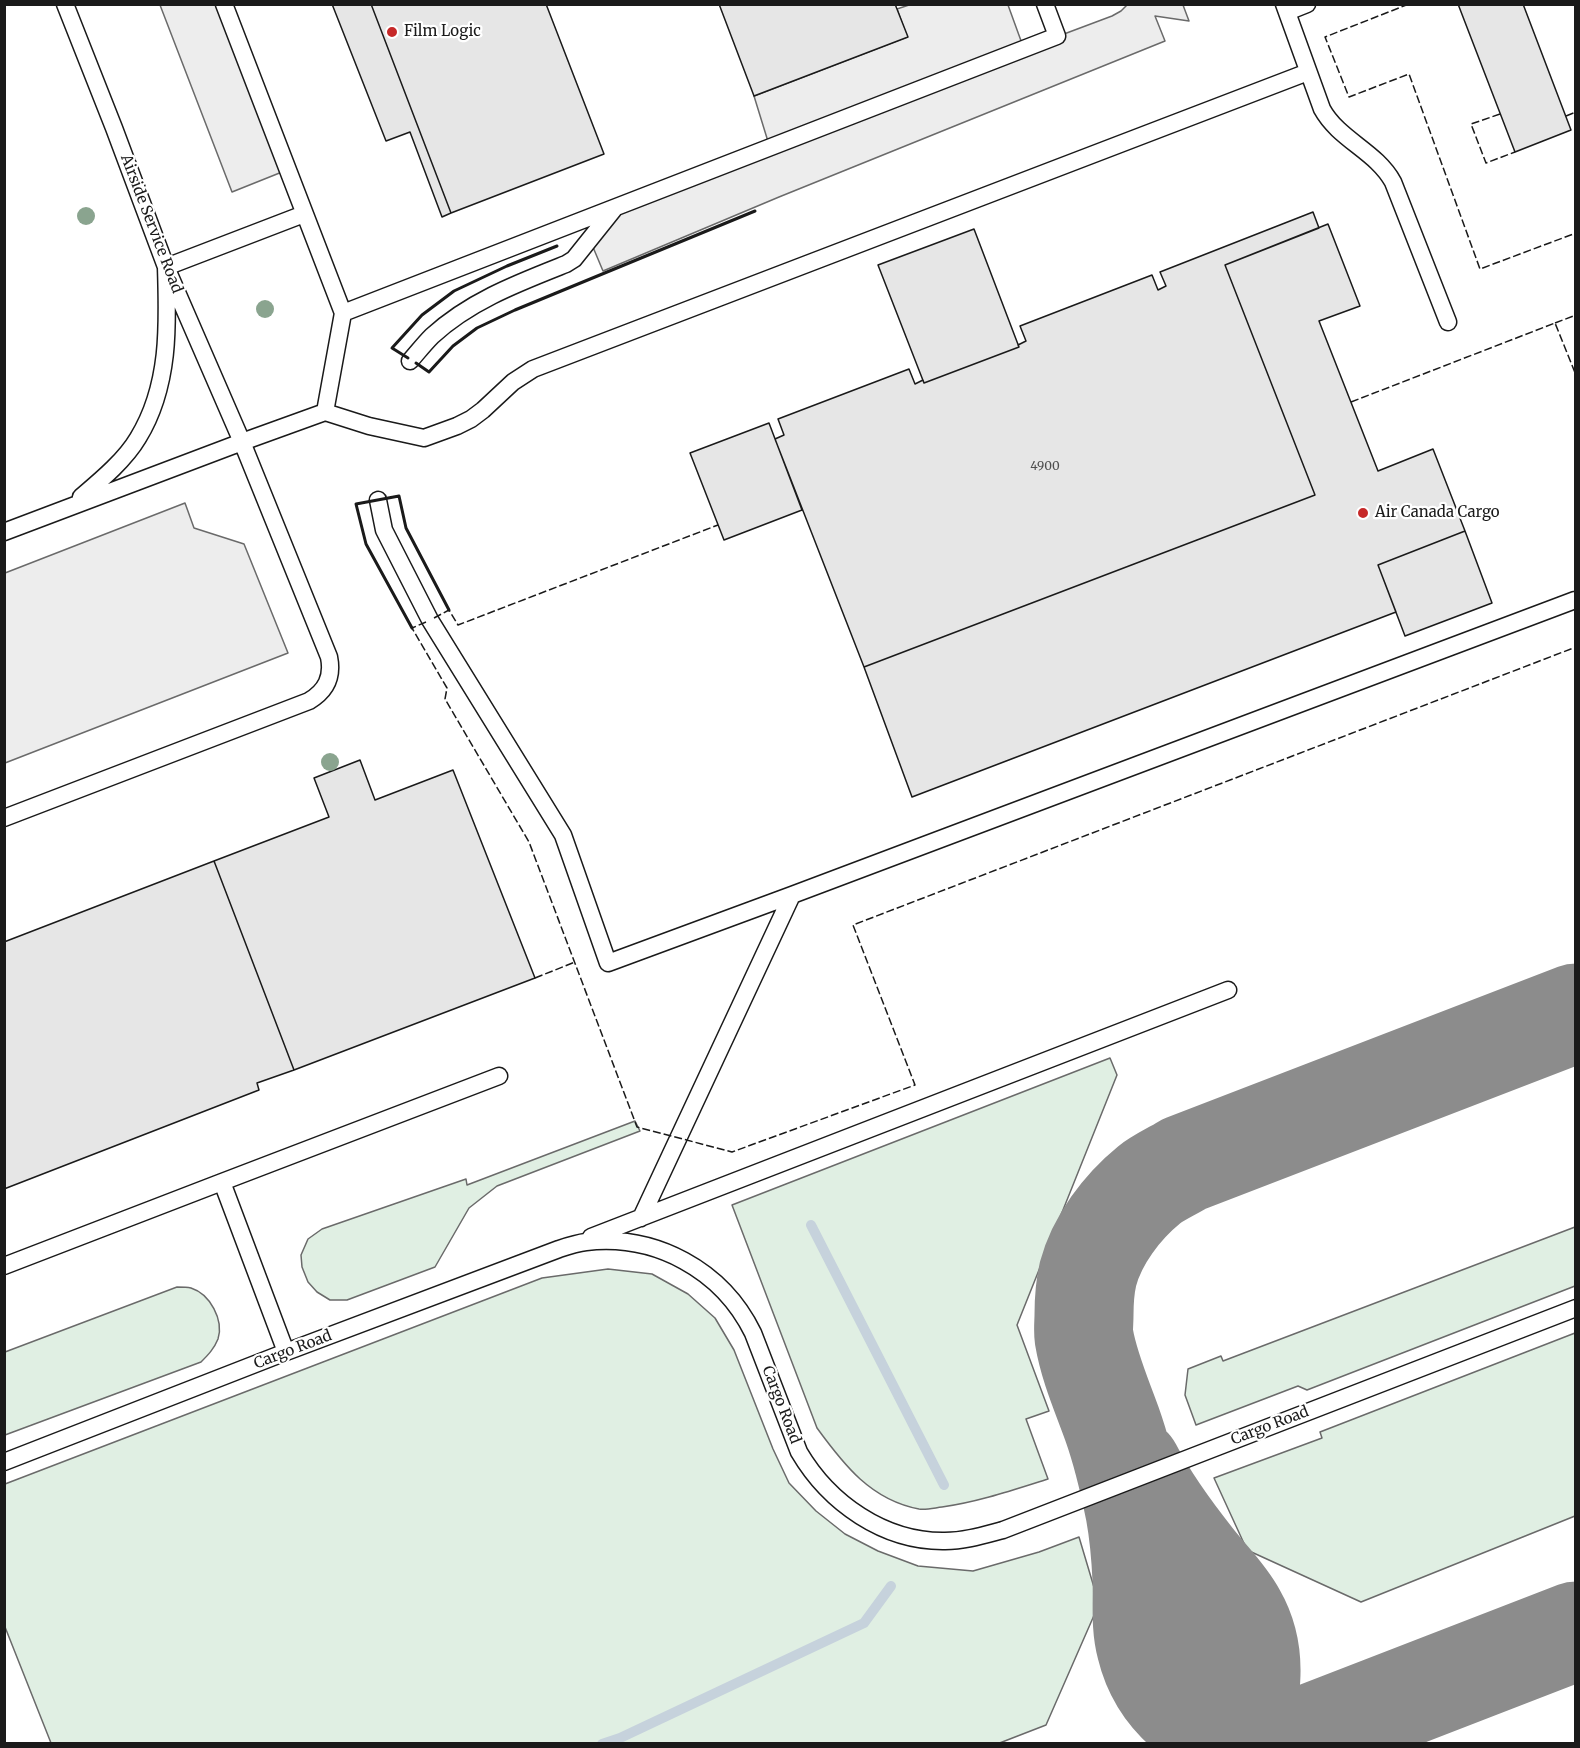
<!DOCTYPE html>
<style>
body{margin:0}
#map{position:relative;width:1580px;height:1748px;overflow:hidden;background:#fff;font-family:Merriweather,serif}
canvas{display:block}
.frame{position:absolute;inset:0;border:6px solid #1a1a1a;pointer-events:none}
</style>
<div id="map">
<canvas width="1580" height="1748"></canvas>
<div class="frame"></div>
</div>
<script>
const g = document.querySelector('canvas').getContext('2d');
g.lineJoin = 'round';
function fillPath(path, color) { g.fillStyle = color; g.fill(path, 'evenodd'); }
function strokePath(path, color, width, dash) { g.strokeStyle = color; g.lineWidth = width; g.lineCap = dash ? 'butt' : 'round'; g.setLineDash(dash || []); g.stroke(path); }
function write(font, color, halo, rows, align = 'center') {
  g.font = font + ' Merriweather,serif'; g.lineWidth = 4.5; g.setLineDash([]); g.textBaseline = 'middle'; g.strokeStyle = halo; g.fillStyle = color; for (const [text, x, y, turn = 0] of rows) {
    g.save(); g.translate(x, y); g.rotate((+turn || 0) * Math.PI / 180); g.textAlign = isNaN(turn) ? turn : align; if (halo) g.strokeText(text, 0, 0); g.fillText(text, 0, 0); g.restore();
  }
}
const green = new Path2D(`
 M1110,1058l7,17 -100,250 32,86 -23,8 22,60c-35,11 -70,23 -106,28 -8,1 -16,3 -23,2 -48,-9 -75,-44 -102,-81l-85,-223z
 M635,1121l5,10 -143,55 -28,22 -34,59 -88,33h-17l-13,-8 -9,-10 -6,-15 -1,-12 7,-16 14,-10 144,-50 1,6z
 M1575,1227v59l-268,104 -9,-4 -102,39 -11,-30 3,-26 33,-13 2,5z
 M608,1269l44,5 36,20 27,24 19,32 39,99 16,34 27,28 29,23 33,17 40,15 55,5 66,-19 40,-15 20,67 -53,121 -49,19 -946,-1 -46,-116v-143l537,-206z
 M177,1287c4,0 10,0 14,1 19,6 33,32 27,51 -4,10 -10,16 -17,23l-196,73v-83z
 M1575,1333v183l-214,86 -114,-52 -33,-72 108,-40 -2,-6z`);
fillPath(green, '#e0efe3');
strokePath(green, '#6a6a6a', 1.5);
const parking = new Path2D(`
 M160,5h64l63,165 -55,22z
 M909,5h99l16,44 88,-33 9,-5 6,-6h56l6,16 -34,-5 10,25 -386,156 -176,74 -13,-31 25,-33 155,-59 -16,-52 153,-59 -10,-28z
 M185,503l9,25 50,16 44,109 -283,110v-190z`);
fillPath(parking, '#ededed');
strokePath(parking, '#6a6a6a', 1.5);
strokePath(new Path2D(`
 M811,1225l133,260
 M602,1744l18,-6 244,-115 27,-37`), '#c6d2dc', 10);
strokePath(new Path2D(`
 M1132,1467c17,33 39,63 62,92 14,18 31,34 42,54 23,40 19,94 -8,131
 M1305,1735c-17,5 -35,8 -54,6 -50,-7 -93,-44 -105,-94 -6,-22 -3,-45 -4,-67 -1,-23 -3,-46 -7,-68 -6,-30 -13,-60 -23,-88 -10,-28 -23,-57 -28,-87 -1,-7 0,-15 0,-22 0,-14 1,-28 4,-41 9,-34 34,-67 61,-89 10,-8 24,-14 35,-21l392,-151
 M1284,1744l292,-113`), '#8c8c8c', 99);
const building = new Path2D(`
 M332,4h39l80,209 -9,4 -32,-85 -24,9z
 M371,4h175l58,150 -153,59z
 M719,4h176l13,33 -154,59z
 M1458,4h65l48,126 -56,22z
 M1313,212l6,16 -94,37 90,230 -451,172 -89,-228 9,-4 -6,-16 131,-50 6,15 8,-4 1,3 95,-36 -1,-2 8,-4 -6,-15 132,-51 6,15 8,-4 -6,-14z
 M1328,224l32,82 -41,15 59,150 55,-22 32,82 -87,34 18,47 -484,185 -48,-130 451,-172 -90,-230z
 M974,229l45,118 -95,36 -46,-118z
 M769,423l33,87 -78,30 -34,-87z
 M1465,531l27,72 -87,33 -27,-71z
 M360,760l15,40 78,-30 82,208 -241,92 -80,-209 115,-44 -15,-39z
 M214,861l80,209 -37,13 2,7 -255,99v-247z`);
fillPath(building, '#e6e6e6');
strokePath(building, '#1a1a1a', 1.5);
const service = new Path2D(`
 M224,4l119,309
 M1284,4l38,105c17,31 54,42 71,73l55,140
 M1287,12l20,-8
 M410,361c7,-8 14,-17 22,-25 38,-35 86,-53 134,-72l8,-5 40,-50
 M325,412l18,-99 714,-277 -12,-32
 M81,497c20,-17 44,-37 57,-59 32,-52 30,-113 28,-171l138,-53
 M378,500l6,30 46,90 133,215 45,128 184,-68 783,-295
 M4,532l238,-90 83,-30 44,14 55,12 33,-12 14,-7 12,-9 30,-28 20,-13 775,-297
 M4,818l305,-117c17,-10 24,-24 20,-44l-87,-215 -76,-175 -52,-139 -49,-124
 M222,1182l277,-106
 M641,1218l151,-323
 M591,1237l637,-247
 M4,1266l218,-84 64,170
 M4,1462l282,-110 273,-103c9,-3 18,-6 27,-7 70,-8 136,28 167,91l46,119c30,51 85,90 146,89 20,0 39,-6 58,-11l573,-222`);
strokePath(service, '#1a1a1a', 19);
strokePath(service, '#fff', 16);
strokePath(new Path2D(`
 M1409,4l-84,33 24,60 60,-23 71,195 96,-36
 M1500,114l-29,10 15,39 29,-11
 M1566,116l10,-4
 M1555,323l21,-8
 M1351,402l204,-79 21,52
 M434,618l15,-8 9,15 260,-100
 M426,622l-14,6 35,60 -2,11 84,143 108,285 95,25 183,-67 -62,-160 723,-278
 M535,978l40,-16`), '#1a1a1a', 1.5, [8, 3]);
strokePath(new Path2D(`
 M408,358l-16,-10 30,-33 32,-24 53,-25 50,-20
 M416,363l13,9 24,-26 24,-18 38,-18 240,-99
 M412,628l-46,-84 -10,-40 43,-8 7,32 43,82`), '#1a1a1a', 3);
g.fillStyle = '#8aa48f';
for (const [x, y] of [
 [86,216],
 [265,309],
 [330,762]
]) { g.beginPath(); g.arc(x, y, 9, 0, 2 * Math.PI); g.fill(); }
for (const [x, y, r, color] of [
 [392,32,6,"#c62828"],
 [1363,513,6,"#c62828"]
]) { const dot = new Path2D(); dot.arc(x, y, r, 0, 2 * Math.PI); g.fillStyle = color; g.fill(dot); strokePath(dot, '#fff', 2); }
write('12px', '#4d4d4d', null, [
 ["4900",1045,467]
]);
write('15px', '#1a1a1a', '#fff', [
 ["Film Logic",404,32],
 ["Air Canada Cargo",1375,513]
], 'left');
write('15px', '#1a1a1a', '#fff', [
 ["Airside Service Road",151,224,69],
 ["Cargo Road",293,1350,-21],
 ["Cargo Road",781,1405,69],
 ["Cargo Road",1270,1426,-21]
]);
</script>
